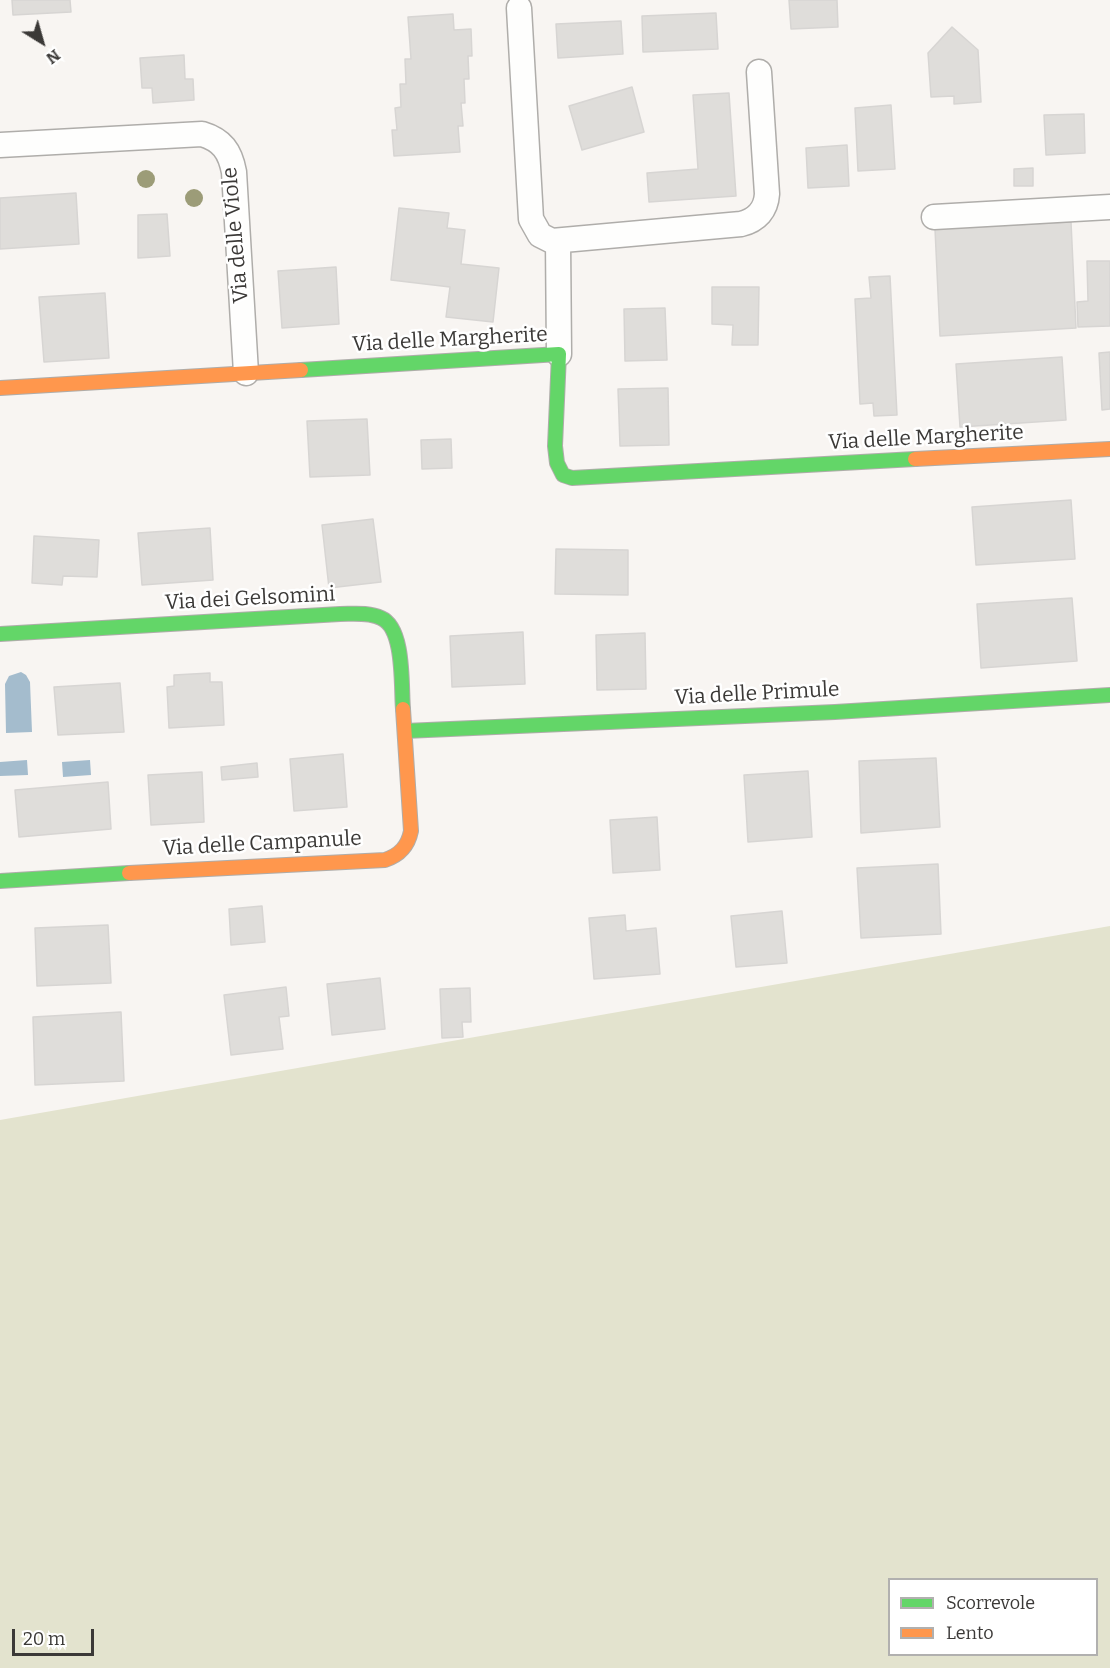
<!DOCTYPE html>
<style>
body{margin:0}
#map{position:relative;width:1110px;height:1668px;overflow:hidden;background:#f8f5f2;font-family:Bitter,serif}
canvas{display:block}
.legend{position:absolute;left:888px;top:1578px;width:210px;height:78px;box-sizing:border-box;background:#fff;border:2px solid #b1b0af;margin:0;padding:8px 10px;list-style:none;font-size:18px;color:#3b3937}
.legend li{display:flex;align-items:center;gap:12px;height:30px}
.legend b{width:30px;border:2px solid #b1b0af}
.north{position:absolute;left:12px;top:12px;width:60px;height:60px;-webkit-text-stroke:4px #fff;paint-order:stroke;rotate:143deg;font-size:16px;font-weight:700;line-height:24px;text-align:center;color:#3b3937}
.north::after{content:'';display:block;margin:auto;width:21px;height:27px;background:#3b3937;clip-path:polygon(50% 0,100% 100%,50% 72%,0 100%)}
.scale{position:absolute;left:12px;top:1629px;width:82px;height:27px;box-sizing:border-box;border:3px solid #3b3937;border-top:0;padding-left:8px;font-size:18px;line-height:21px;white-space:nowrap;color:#3b3937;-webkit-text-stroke:4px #fff;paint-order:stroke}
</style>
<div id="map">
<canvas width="1110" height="1668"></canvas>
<ul class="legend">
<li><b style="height:8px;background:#63d668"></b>Scorrevole</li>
<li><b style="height:8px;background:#ff974d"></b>Lento</li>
</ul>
<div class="north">N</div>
<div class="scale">20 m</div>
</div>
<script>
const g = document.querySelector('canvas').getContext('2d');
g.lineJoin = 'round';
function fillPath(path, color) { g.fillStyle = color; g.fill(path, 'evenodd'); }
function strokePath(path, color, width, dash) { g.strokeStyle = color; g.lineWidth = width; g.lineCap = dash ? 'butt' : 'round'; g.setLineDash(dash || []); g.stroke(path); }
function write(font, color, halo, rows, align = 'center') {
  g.font = font + ' Bitter,serif'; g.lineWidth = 5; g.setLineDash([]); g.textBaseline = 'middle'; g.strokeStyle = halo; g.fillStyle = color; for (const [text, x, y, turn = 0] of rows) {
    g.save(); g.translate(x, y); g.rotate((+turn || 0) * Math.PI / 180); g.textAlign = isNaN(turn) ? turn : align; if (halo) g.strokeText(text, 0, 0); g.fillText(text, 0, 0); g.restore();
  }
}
fillPath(new Path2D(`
 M1110,926v742h-1110v-548zM890,1580h206v74h-206z`), '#e3e3ce');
fillPath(new Path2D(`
 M21,672l5,3 4,7 2,50 -26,1 -1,-49 4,-8z
 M27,760l1,15 -28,1v-14z
 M90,760l1,15 -28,2 -1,-15z`), '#a4bccd');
const building = new Path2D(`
 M12,0h58l1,12 -58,3z
 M789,0h48l1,27 -47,2z
 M716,13l2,36 -75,3 -1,-36z
 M453,14l1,16 17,-1 1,27h-4l1,23h-5l1,24h-4l2,23h-5l2,26 -66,4 -2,-26h5l-2,-22 6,-1 -1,-23h6l-1,-25h6l-3,-42z
 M621,21l2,33 -65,4 -2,-34z
 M952,27l26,23 3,52 -27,2v-8l-23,1 -3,-44z
 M184,55l1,24h8l1,21 -41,3 -1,-15h-10l-2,-30z
 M632,87l12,45 -62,18 -13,-44z
 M729,93l7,103 -87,6 -2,-29 51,-4 -5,-74z
 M891,105l4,64 -37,2 -3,-63z
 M1084,114l1,39 -39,2 -2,-40z
 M847,145l2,41 -41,2 -2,-40z
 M1033,168v18h-19v-17z
 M76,193l3,51 -79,5v-51z
 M399,208l50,5 -2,15 18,2 -4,34 38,4 -6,54 -47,-5 4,-30 -59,-7z
 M167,214l3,42 -32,2v-43z
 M1071,222l5,106 -136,8 -5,-107z
 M1087,261h23v65l-32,1 -1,-25 11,-1z
 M336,267l3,57 -57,4 -4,-57z
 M890,276l7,139 -23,1 -1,-13 -13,1 -5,-105 16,-1 -2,-21z
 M712,287h47l-1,58h-26l1,-20 -21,-1z
 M105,293l4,65 -65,4 -5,-65z
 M665,308l2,52 -42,1 -1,-52z
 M1110,352v57l-8,1 -3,-57z
 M1062,357l4,63 -106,7 -4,-63z
 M668,388l1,57 -49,1 -2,-57z
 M367,419l3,56 -60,2 -3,-56z
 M451,439l1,29 -30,1 -1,-29z
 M1071,500l4,59 -99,6 -4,-58z
 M373,519l8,63 -52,6 -7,-63z
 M210,528l3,52 -71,5 -4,-52z
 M34,536l65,4 -2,37 -34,-1 -1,9 -30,-2z
 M556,549l72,1v45l-73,-1z
 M1072,598l5,63 -96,7 -4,-64z
 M523,632l2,52 -73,3 -2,-51z
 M645,633l1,56 -49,1 -1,-55z
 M210,673v9h12l2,43 -55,3 -2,-41 7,-1v-11z
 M120,683l4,49 -66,3 -4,-48z
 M343,754l4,53 -53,4 -4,-52z
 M936,758l4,69 -79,6 -2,-72z
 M257,763l1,14 -36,3 -1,-13z
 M808,771l4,66 -64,5 -4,-67z
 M202,772l2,50 -53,3 -3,-50z
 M108,782l3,47 -92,8 -4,-47z
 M657,817l3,53 -47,3 -3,-53z
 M938,864l3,70 -80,4 -4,-70z
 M262,906l3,36 -34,3 -2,-36z
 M782,911l5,52 -51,4 -5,-51z
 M625,915l1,16 30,-3 4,46 -66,5 -5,-61z
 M108,925l3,58 -74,3 -2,-58z
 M380,978l5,51 -53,6 -5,-51z
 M286,987l3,29 -10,1 4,32 -52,6 -7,-60z
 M470,988l1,34h-9l1,15 -21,1 -2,-49z
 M121,1012l3,69 -89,4 -2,-68z`);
fillPath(building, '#dfddda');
strokePath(building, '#d7d5d3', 1.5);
const street = new Path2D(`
 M519,8l12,211 9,16 12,6 189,-17c16,-4 25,-14 26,-30l-8,-122
 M0,145l202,-11c20,6 28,17 32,38l12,201
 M934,217l176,-10
 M558,241l1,113`);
const fast = new Path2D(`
 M301,370l258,-16 -4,92 2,17 6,12 9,3 343,-19
 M0,634l340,-20c13,0 29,-2 41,4 24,10 20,69 22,91
 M405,731l430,-19 275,-17
 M0,881l129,-8`);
const slow = new Path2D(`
 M0,388l301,-18
 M915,459l195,-10
 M129,873l256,-13c15,-5 23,-14 26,-29l-8,-122`);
strokePath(street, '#afadaa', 27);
strokePath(fast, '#afadaa', 16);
strokePath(slow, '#afadaa', 16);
strokePath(street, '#fefefd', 24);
strokePath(fast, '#63d668', 14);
strokePath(slow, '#ff974d', 14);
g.fillStyle = '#9c9c78';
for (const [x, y] of [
 [146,179],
 [194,198]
]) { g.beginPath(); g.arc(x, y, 9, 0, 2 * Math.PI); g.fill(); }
write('21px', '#3b3937', '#fff', [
 ["Via delle Viole",236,235,-95],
 ["Via delle Margherite",450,340,-3],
 ["Via delle Margherite",926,438,-3],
 ["Via dei Gelsomini",250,599,-3],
 ["Via delle Primule",757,694,-3],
 ["Via delle Campanule",262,844,-3]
]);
</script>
